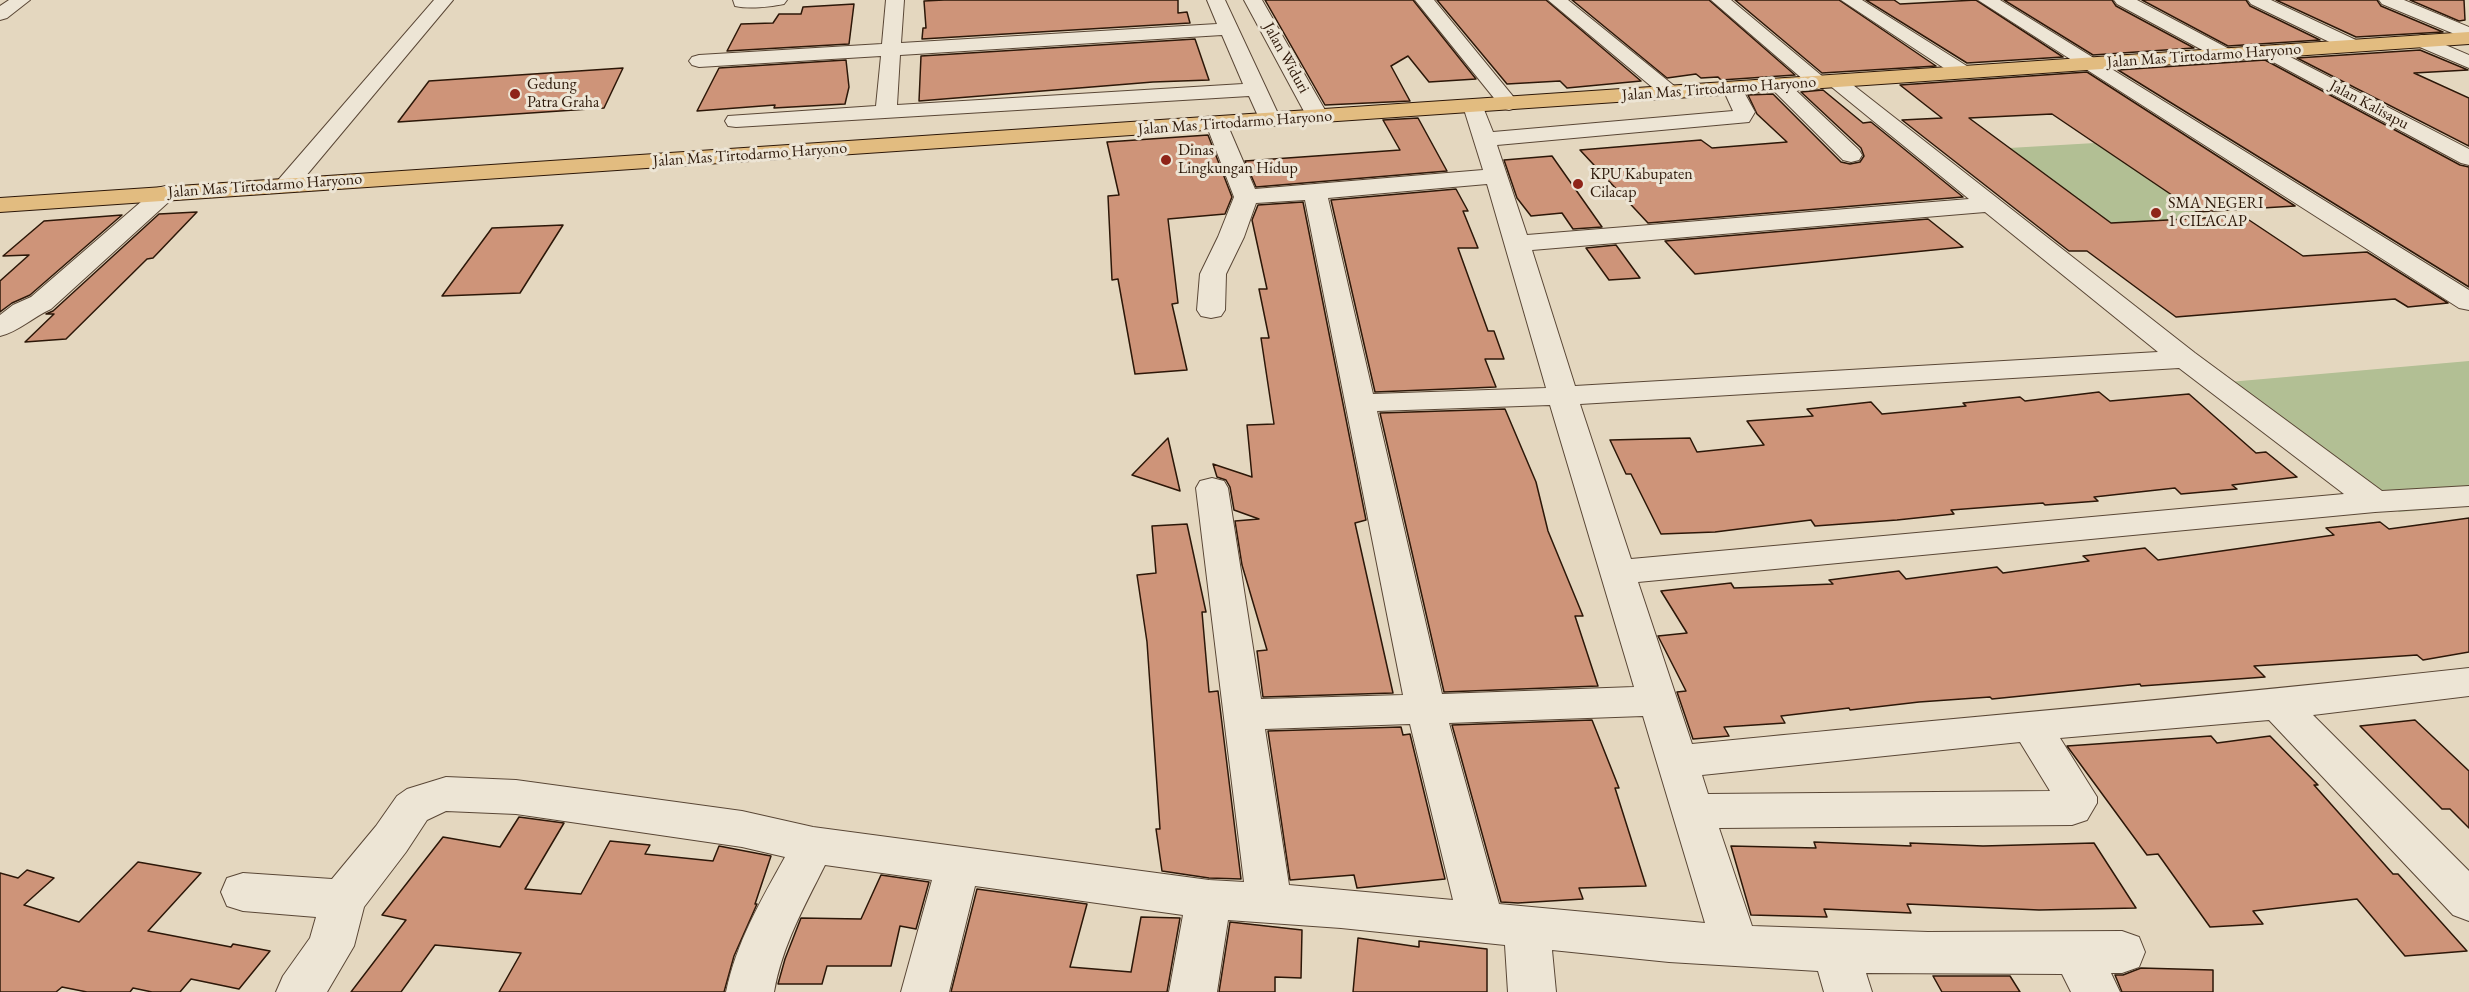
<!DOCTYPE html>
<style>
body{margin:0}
canvas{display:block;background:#e4d7bf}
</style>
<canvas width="2469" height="992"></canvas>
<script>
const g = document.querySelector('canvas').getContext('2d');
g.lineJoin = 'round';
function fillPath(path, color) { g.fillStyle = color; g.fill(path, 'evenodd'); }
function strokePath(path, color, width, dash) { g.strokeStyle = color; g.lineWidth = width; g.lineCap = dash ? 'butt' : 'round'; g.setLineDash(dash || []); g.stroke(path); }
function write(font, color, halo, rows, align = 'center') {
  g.font = font + ' "EB Garamond",serif'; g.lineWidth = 6; g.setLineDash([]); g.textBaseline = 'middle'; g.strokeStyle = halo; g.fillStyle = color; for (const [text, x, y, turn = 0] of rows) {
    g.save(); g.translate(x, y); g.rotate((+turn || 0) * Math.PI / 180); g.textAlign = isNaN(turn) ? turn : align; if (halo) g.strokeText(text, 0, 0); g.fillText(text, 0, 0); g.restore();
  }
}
fillPath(new Path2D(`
 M2095,143l111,75 -95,5 -102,-75z
 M2469,361v145l-70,6 -170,-130z`), '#b2bf94');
const building = new Path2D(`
 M944,0h234v13l9,-1 3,11 -268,16 1,-11h3l-2,-27z
 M1265,0h148l63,79 -47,3 -21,-26 -17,10 19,35 -85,4z
 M1437,0h109l95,81 -74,7 -7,-7 -53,3z
 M1572,0h137l86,75 -74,5 -3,-3 -17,1 -5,-4 -29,4z
 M1735,0h104l97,66 -114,7z
 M1866,0h28l6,4 76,-4 87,57 -96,6z
 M2004,0h108l4,6 78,42 -101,7z
 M2142,0h104l4,6 70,34 -92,6z
 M2276,0h101l4,6 62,26 -87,5z
 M2410,0h54l1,20 -6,1z
 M854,4l-5,40 -122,7 14,-27 32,-1 6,-9h22l2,-7z
 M1195,39l14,41 -56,2 -234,19 2,-45z
 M2420,50l48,20 -54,3 55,25v48l-172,-88z
 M846,60l3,27 -4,17 -71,4 1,-3 -78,6 22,-43z
 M2265,60l195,105 9,2v120l-351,-217z
 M623,68l-19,40 -206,14 31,-41z
 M2087,72l208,134 -98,6 -145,-98 -83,4 142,105 132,-7 60,40 64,-4 81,51 -40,4 -13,-8 -219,18 -89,-66h-18l-167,-131 40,-2 -42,-33z
 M1823,90l40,33 8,-1 92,75 -315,26 -68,-73 121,-10 11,8 75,-6 -30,-28 -9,-19 25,-1 68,68 9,2 10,-2 4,-6 -3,-8 -60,-56z
 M1418,118l29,53 -191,16 -11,-26 155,-11 -17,-30z
 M1208,135l24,62 -7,17 -57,5 10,84 -6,1 15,66 -52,4 -17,-95 -6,1 -4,-84 11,-1 -12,-53z
 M1552,156l50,71 -29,2 -11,-16 -31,3 -14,-18 -13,-38z
 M1456,189l12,22h-5l15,37h-20l30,83h6l10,28h-19l11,28 -121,5 -44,-192z
 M1303,202l63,318 -11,3 38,170 -130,4 -6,-46 10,-1 -25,-85 -7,-44 24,-2 -25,-9 -4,-23 -4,-7 -9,-3 -4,-13 39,13 -5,-52 27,-1 -13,-86h8l-10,-49h8l-15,-69 6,-15z
 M197,212l-44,46 -6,1 -81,80 -41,3 29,-28h-8l7,-3 106,-97z
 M122,215l-92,80 -18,8 -12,9v-31l29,-26 -26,1 41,-35z
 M1928,219l35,28 -268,27 -30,-33z
 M563,225l-43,68 -78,3 50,-68z
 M1616,245l24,33 -31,2 -23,-32z
 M2099,392l11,9 79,-7 67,59 10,-1 31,25 -65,8 5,4 -56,5 -6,-6 -81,9 4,4 -53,4 -2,-2 -92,7 3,4 -57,6 -82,6 -4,-6 -96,12 -54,2 -30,-60h-5l-16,-34 80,-2 7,14 67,-7 -17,-24 66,-5 -6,-7 64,-7 11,12 84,-8 -3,-3 57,-6 5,4z
 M1505,409l31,73 12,49 35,85h-8l23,70 -154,6 -64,-279z
 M1168,438l12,53 -48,-16z
 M2469,518v134l-46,8 -6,-5 -163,11 11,11 -124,9 -1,-2 -148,15 -2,-2 -71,5 -69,8 -1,-2 -68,8 4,7 -61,4 5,9 -36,3 -16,-47 9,-1 -28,-55 29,-3 -26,-42 70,-8 3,5 99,-4 -4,-4 70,-9 7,8 91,-12 6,6 86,-12 -6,-5 62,-8 13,12 176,-25 -8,-7 54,-6 9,7z
 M1187,524l19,88h-4l7,80 9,-1 23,188 -32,-1 -47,-7 -6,-42h4l-13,-187 -10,-67 19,-2 -4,-47z
 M1592,720l27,68h-4l31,98 -67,2 4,11 -65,4 -17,-1 -49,-177z
 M2415,720l54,51v57l-19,-19h-8l-82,-83z
 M1401,727l2,8 7,-1 35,145 -88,9 -3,-13 -64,5 -22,-149z
 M2211,736l6,7 53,-7 48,49h-4l79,89h5l69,77 -62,5 -48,-57 -104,12 10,13 -53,3 -52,-73 -11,1 -80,-109z
 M519,817l45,6 -39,66 56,5 29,-53 40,4 -5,9 68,7 6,-15 52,10 -16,48h2l-23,52 -10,36h-225l22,-39 -86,-8 -34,47h-50l55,-72 -24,-5 61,-78 57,10z
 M1814,842l97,4 -1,-3 73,3 111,-3 42,65 -97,2 -132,-6 4,9 -87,-4 3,8 -76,-2 -20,-69 85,2z
 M138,862l63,11 -53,58 83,16 2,-3 37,7 -31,38 -48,-10 -11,13h-28l-19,-4 -3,4h-43l-25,-5 -6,5h-56v-119l18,5 9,-8 27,8 -30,27 55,17z
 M881,875l48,7 -13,47 -16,-3 -9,40h-64l-5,18h-44l7,-25 16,-41 60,1z
 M977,889l110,15 -17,63 61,5 10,-55 39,1 -13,74h-216z
 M1230,922l72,8 -1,48 -26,-1v15h-56z
 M1358,938l61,9v-6l68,8v43h-134z
 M2141,968l72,2v22h-91l-7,-17h8z
 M1933,976h77l10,16h-78z`);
fillPath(building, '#ce9479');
strokePath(building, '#2c1708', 1.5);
const street = new Path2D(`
 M9,0h21l-23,18 -7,2v-14z
 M434,0h19l-158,189 -8,2 -8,-2 -4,-5 4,-5z
 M733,0h54l-3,4c-14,3 -35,5 -49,2z
 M886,0h18l-3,43 316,-19 -10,-24h18l56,120 -3,5 -8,1 -8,-1 -13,-29 -513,31 -8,-1 -3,-5 3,-5 148,-10 5,-50 -182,11 -7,-2 -3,-4 3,-4 7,-2 183,-11zM1222,35l21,49 -346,21 3,-50z
 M1244,0h18l67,117 -3,5 -8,1 -8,-1 -3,-5z
 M1415,0h19l82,100 4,4 -4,4 -7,2 -7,-2z
 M1548,0h20l110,89 3,4 -3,4 -7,2 -7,-2z
 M1711,0h20l97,81 9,-5 7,2 351,275 187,138 87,-5v20l-94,6 -737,70 54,162c259,-26 518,-47 777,-76v28l-156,19 156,156v50l-16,-6 -184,-195 -209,18 37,59v6l-10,17 -15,5 -353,3 33,98 176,6 194,-1 17,6 6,15 -6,15 -17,6h-11l9,19h-49l-9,-18 -196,-1 6,19h-48l-6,-21 -149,-9 -117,-12 4,42h-48l-3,-47 -164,-17 -113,-8 -11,72h-48l14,-77 -208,-29 -26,106h-48l31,-112 -107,-15c-21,42 -43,81 -51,127h-48c10,-49 35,-92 59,-135l-43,-10 -226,-33 -70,-3 -19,9 -21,32 -42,55 -10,39 -27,46h-51l7,-16 27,-38 6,-21 -73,-6 -16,-5 -6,-14 6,-14 16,-5 89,6 44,-53 21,-30 10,-7 39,-12 70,3 226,31 71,16 396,53 35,2 -48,-394 4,-7 12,-3 12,3 4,7 33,211 142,-4 -98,-495 -49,3 -12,34 -18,37 -1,36 -4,6 -10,2 -10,-2 -4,-6 3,-36 18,-37 16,-40 -28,-73 3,-5 8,-2 8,2 30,70 228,-19 -20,-64 4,-4 7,-2 7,2 12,30 240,-21 -10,-22 3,-4 7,-2 7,2 15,27 -6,10 -252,23 30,90 442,-36 -141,-115 -9,5 -7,-2zM1487,184l59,204 -173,6 -45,-196zM1985,212l173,140 -583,34 -43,-136zM2179,368l165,126 -713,65 -51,-155zM1550,405l84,282 -192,7 -65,-283zM1643,716l62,207 -206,-19 -50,-181zM1410,724l43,176 -164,-15 -24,-156zM2020,742l30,49 -342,3 -6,-19z
 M1841,0h21l108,68 3,4 -3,4h-14z
 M1978,0h22l469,290v20l-10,-2z
 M2114,0h23l96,51 3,4 -3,4h-14l-102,-55z
 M2248,0h23l87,41 3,4 -3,4h-14l-93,-45z
 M2379,0h25l65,27v13l-87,-36z
 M2422,35l47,20v13l-54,-23 -3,-4 3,-4z
 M2269,46l200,103v16l-8,-2 -199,-107 -3,-4 3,-4z
 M1780,80l7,2 72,68 3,5 -3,5 -8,2 -8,-2 -70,-70 -3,-4 3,-4z
 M165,186l8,2 4,5 -4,5 -122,111c-18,8 -33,23 -51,27v-21l13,-10 18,-8 126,-109z`);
const highway = new Path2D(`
 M2469,32v12l-2469,168v-14z`);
strokePath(street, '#5a4736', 2);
strokePath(highway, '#2c1708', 2);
fillPath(street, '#ede5d5');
fillPath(highway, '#e2bc80');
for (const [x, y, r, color] of [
 [515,94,6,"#8f2418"],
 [1166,160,6,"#8f2418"],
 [1578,184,6,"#8f2418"],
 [2156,213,6,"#8f2418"]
]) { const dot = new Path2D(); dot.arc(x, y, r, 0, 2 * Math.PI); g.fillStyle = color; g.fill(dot); strokePath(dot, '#ede5d5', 2); }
write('16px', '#2c1708', '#ede5d5', [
 ["Jalan Mas Tirtodarmo Haryono",2204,56,-4],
 ["Jalan Widuri",1286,58,61],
 ["Jalan Mas Tirtodarmo Haryono",1719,89,-4],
 ["Jalan Kalisapu",2369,105,28],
 ["Jalan Mas Tirtodarmo Haryono",1235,123,-4],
 ["Jalan Mas Tirtodarmo Haryono",750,155,-4],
 ["Jalan Mas Tirtodarmo Haryono",265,186,-4]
]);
write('16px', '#2c1708', '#ede5d5', [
 ["Gedung",527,85],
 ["Patra Graha",527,103],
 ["Dinas",1178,151],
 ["Lingkungan Hidup",1178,169],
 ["KPU Kabupaten",1590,175],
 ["Cilacap",1590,193],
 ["SMA NEGERI",2168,204],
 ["1 CILACAP",2168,222]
], 'left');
</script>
